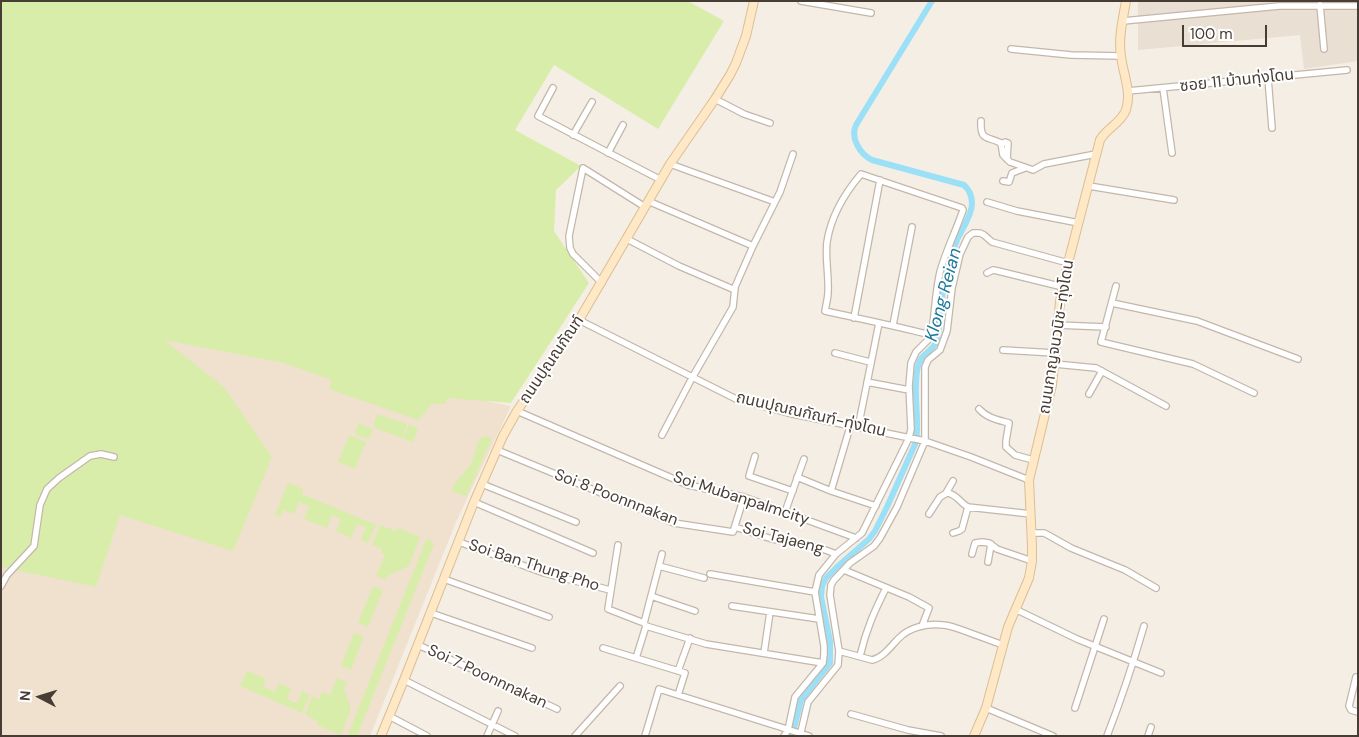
<!DOCTYPE html>
<meta charset="utf-8">
<style>
body{margin:0}
#map{position:relative;width:1359px;height:737px;overflow:hidden;background:#f4eee5;font-family:"DM Sans",sans-serif}
canvas{display:block}
.frame{position:absolute;inset:0;border:2px solid #483d34;pointer-events:none}
.north{position:absolute;left:15px;top:672px;width:50px;height:50px;-webkit-text-stroke:4px #fff;paint-order:stroke;rotate:275deg;font-size:14px;font-weight:700;line-height:20px;text-align:center;color:#483d34}
.north::after{content:'';display:block;margin:auto;width:18px;height:22px;background:#483d34;clip-path:polygon(50% 0,100% 100%,50% 72%,0 100%)}
.scale{position:absolute;left:1182px;top:25px;width:85px;height:22px;box-sizing:border-box;border:2px solid #483d34;border-top:0;padding-left:6px;font-size:15px;line-height:18px;white-space:nowrap;color:#483d34;-webkit-text-stroke:4px #fff;paint-order:stroke}
</style>
<div id="map">
<canvas width="1359" height="737"></canvas>
<div class="frame"></div>
<div class="north">N</div>
<div class="scale">100 m</div>
</div>
<script>
const g = document.querySelector('canvas').getContext('2d');
g.lineJoin = 'round';
function fillPath(path, color) { g.fillStyle = color; g.fill(path, 'evenodd'); }
function strokePath(path, color, width, dash) { g.strokeStyle = color; g.lineWidth = width; g.lineCap = dash ? 'butt' : 'round'; g.setLineDash(dash || []); g.stroke(path); }
function write(font, color, halo, rows, align = 'center') {
  g.font = font + ' "DM Sans","Noto Sans Thai",sans-serif'; g.lineWidth = 4; g.setLineDash([]); g.textBaseline = 'middle'; g.strokeStyle = halo; g.fillStyle = color; for (const [text, x, y, turn = 0] of rows) {
    g.save(); g.translate(x, y); g.rotate((+turn || 0) * Math.PI / 180); g.textAlign = isNaN(turn) ? turn : align; if (halo) g.strokeText(text, 0, 0); g.fillText(text, 0, 0); g.restore();
  }
}
fillPath(new Path2D(`
 M1138,1h220v60l-54,8 -4,-34 -162,15z`), '#e9dfd3');
fillPath(new Path2D(`
 M128,330l383,76 -55,116 -86,214h-369v-356z`), '#efe1ce');
fillPath(new Path2D(`
 M1,1h687l36,20 -66,108 -104,-64 -39,65 66,36 -25,24 -2,41 35,52 -78,120 -64,-5 -2,6h-13l-14,16 -89,-31 3,-9 -48,-17 -120,-23 60,47 48,70 -39,94 -113,-36 -24,72 -95,-20z
 M377,414l30,10 -5,14 -29,-11z
 M358,423l15,6 -4,10 -14,-5z
 M409,424l9,4 -5,14 -10,-3z
 M349,435l17,7 -11,27 -17,-7z
 M486,436l6,3 -26,57 -15,-5 5,-9 15,-18 7,-22 4,-5z
 M288,483l15,6 -1,5 74,31 -8,18 -7,-3 5,-12 -9,-4 -6,14 -15,-7 5,-12 -9,-4 -5,13 -23,-9 5,-13 -10,-4 -5,12 -11,-4 -3,7 -5,-2z
 M380,525l16,6 2,-3 22,9 -11,29 -22,10 -1,4 -10,-4 9,-21 -4,-2 1,-4 -10,-4z
 M426,540h4l4,4 -77,192h-8v-4z
 M373,586l10,4 -15,37 -10,-4z
 M354,633l10,3 -13,34 -10,-4z
 M247,671l19,8 -3,8 12,5 4,-9 12,6 -4,10 10,4 5,-12 8,4 -8,18 -62,-27z
 M337,678l10,4 -3,6 7,21 -10,26 -24,-10 1,-4 -13,-6 7,-19 7,3 3,-7 8,3z`), '#d9edaa');
strokePath(new Path2D(`
 M792,736l9,-36 29,-37v-22l-9,-44 1,-11 4,-8 11,-11 32,-28 6,-8 12,-24 29,-65c4,-25 -4,-51 2,-76 2,-12 14,-14 18,-24 4,-12 4,-26 5,-38 2,-15 5,-31 10,-46 1,-6 4,-12 6,-18 8,-17 25,-38 7,-55l-92,-25c-12,-6 -22,-22 -16,-35l76,-124`), '#9be0f7', 6);
const street = new Path2D(`
 M801,1l70,12
 M1320,5l4,44
 M1123,21l156,-15h79
 M1011,49l60,6 50,1
 M1268,78l4,50
 M553,88l-15,28 123,64
 M1163,88l9,65
 M1128,91l219,-21
 M715,99l29,15 26,9
 M981,121c-1,20 6,15 20,22l2,12 7,7 23,8 11,-6 52,-10
 M573,135l19,-33
 M1002,144l3,-2 3,1 -1,16
 M608,153l15,-28
 M670,164l105,38
 M1003,181l6,1 3,-9 13,-5
 M1089,186l85,14
 M648,201l105,45
 M987,202l30,9 62,12
 M627,239l52,27 56,24
 M987,273l6,-3 5,1 65,16
 M602,283l-29,-29 -3,-6 -1,-12 14,-68 62,39
 M1116,286l-15,56 92,22 61,29
 M1112,303l85,18 101,38
 M854,318l26,-138
 M579,320l157,79 52,14 137,28 46,16 58,23
 M893,325l19,-98
 M1057,325l49,2
 M1003,350l52,3
 M835,353l35,9
 M1055,364l41,4 70,38
 M867,382l42,8
 M1089,394l13,-23
 M979,409c8,9 19,11 30,14l-3,18v6l9,8 18,5
 M517,411l171,74 56,12 112,41
 M858,428l21,-105
 M662,435l30,-57 41,-71 2,-20 18,-41 27,-54 13,-38
 M497,450l177,73 59,9 11,-35
 M755,456l-6,20 44,15
 M797,477l34,14 45,15
 M482,484l94,38
 M831,491l19,-64
 M946,493l7,-12
 M474,502l119,51
 M785,512l19,-53
 M929,514l11,-17 7,-4c10,1 13,10 21,14l63,7
 M734,530l1,-3 37,12 48,9 16,6
 M953,533l6,-2 3,-2 6,-22
 M1032,533h12l4,2 23,13 54,22 31,18
 M459,542l85,31 66,17
 M618,545l-10,64 36,14 2,3 60,18 117,19
 M972,554l3,-11 7,-1 7,1 8,6 35,12
 M988,562l3,-18
 M659,566l45,12
 M844,570l65,27 20,11 -7,18
 M710,574l105,18
 M444,579l105,38
 M1,586l6,-11 27,-29 6,-41 7,-16 12,-11 31,-22 11,-2 13,3
 M651,596l44,15
 M732,606l87,13
 M1015,609l62,30 84,34
 M431,613l101,35
 M644,623l18,-69
 M418,645l54,24 85,40
 M603,648l82,25 -7,22
 M839,651l33,9c11,-2 19,-14 27,-22 11,-11 29,-15 44,-13 6,0 13,3 19,5 14,5 27,10 41,15
 M764,653l6,-41
 M860,656c6,-26 14,-44 26,-68
 M636,658l10,-32
 M678,671l12,-33
 M1356,677l-7,29 2,4 7,2
 M404,680l111,56
 M986,708l67,28
 M1075,708l29,-89
 M851,714l57,16 33,6
 M389,716l38,20
 M487,736l11,-25
 M575,736l45,-50
 M645,736l14,-47 150,47
 M784,736l4,-6 7,-33 28,-34 1,-9v-8l-9,-54 4,-17 17,-21 26,-21 47,-95 2,-9 -2,-43 2,-23 5,-11 15,-15c4,-22 4,-44 9,-65 6,-22 16,-41 23,-62l-1,-2 -101,-34c-17,20 -30,42 -34,68 -2,17 2,33 1,50 0,6 -2,13 -3,19 36,8 71,15 106,24
 M800,736l8,-34 30,-37 1,-14 -9,-56 1,-10 3,-5 16,-17 24,-17 6,-8 17,-31 28,-66v-74l3,-7 12,-10 7,-19 5,-43 8,-34 8,-17 5,-4h7l4,2 8,7 76,21
 M1107,736c14,-36 26,-72 37,-110
 M1148,736l3,-9`);
const secondary = new Path2D(`
 M381,736l23,-56 70,-178 29,-66 14,-25 62,-91 91,-156 45,-65 15,-24 6,-12 10,-27 8,-35
 M974,736l12,-28 22,-81 21,-49 3,-17v-15l-3,-66 23,-95 8,-83 8,-39 32,-123c6,-11 21,-17 26,-30 6,-18 -3,-36 -5,-54 -3,-18 2,-37 5,-55`);
strokePath(street, '#c4b7aa', 8);
strokePath(secondary, '#dcbe92', 10);
strokePath(street, '#fff', 5.5);
strokePath(secondary, '#ffe8c5', 8);
write('16px', '#483d34', '#fff', [
 ["ซอย 11 บ้านทุ่งโดน",1237,81,-6],
 ["ถนนกาญจนวนิช-ทุ่งโดน",1057,337,-81],
 ["ถนนปุณณกัณฑ์",552,360,-56],
 ["ถนนปุณณกัณฑ์-ทุ่งโดน",811,415,13],
 ["Soi 8 Poonnnakan",616,498,21],
 ["Soi Mubanpalmcity",741,499,18],
 ["Soi Tajaeng",783,539,15],
 ["Soi Ban Thung Pho",534,566,18],
 ["Soi 7 Poonnnakan",487,677,25]
]);
write('italic 18px', '#1f7a9b', '#fff', [
 ["Klong Reian",944,295,-75]
]);
</script>
